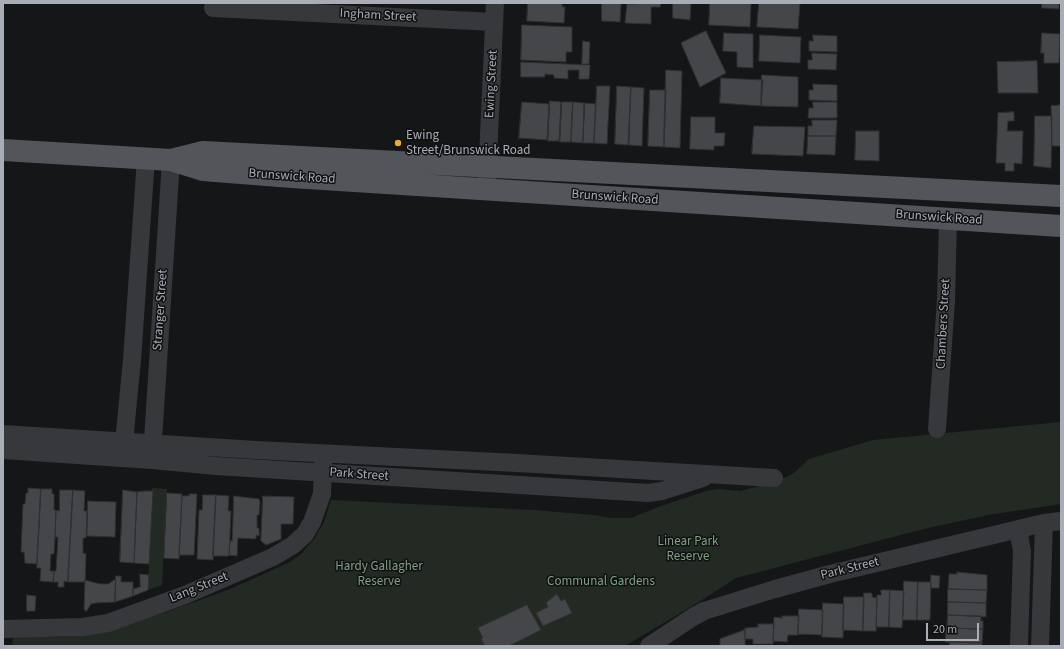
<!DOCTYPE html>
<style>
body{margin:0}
#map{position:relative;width:1064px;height:649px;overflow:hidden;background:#151617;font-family:"Source Sans 3",sans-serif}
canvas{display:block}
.frame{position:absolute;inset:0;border:4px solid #a8adb6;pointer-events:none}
.scale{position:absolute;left:926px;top:623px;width:53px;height:18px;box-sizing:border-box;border:2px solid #a8adb6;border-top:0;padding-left:5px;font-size:12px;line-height:14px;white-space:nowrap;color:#a8adb6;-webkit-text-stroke:3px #101112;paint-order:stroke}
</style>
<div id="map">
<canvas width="1064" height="649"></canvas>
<div class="frame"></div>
<div class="scale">20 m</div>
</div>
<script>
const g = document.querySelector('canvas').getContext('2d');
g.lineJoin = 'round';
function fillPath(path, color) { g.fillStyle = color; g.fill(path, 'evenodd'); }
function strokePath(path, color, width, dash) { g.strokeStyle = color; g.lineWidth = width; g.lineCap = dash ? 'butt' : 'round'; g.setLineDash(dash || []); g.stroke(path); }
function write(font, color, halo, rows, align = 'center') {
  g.font = font + ' "Source Sans 3",sans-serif'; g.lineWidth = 3; g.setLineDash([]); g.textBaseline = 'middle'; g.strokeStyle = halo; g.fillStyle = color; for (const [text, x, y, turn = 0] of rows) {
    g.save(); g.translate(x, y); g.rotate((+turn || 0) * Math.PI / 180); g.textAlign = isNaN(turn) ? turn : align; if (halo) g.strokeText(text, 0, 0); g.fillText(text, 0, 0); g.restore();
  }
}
fillPath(new Path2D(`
 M1061,422v82l-73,11 -64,14 -188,49 -37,24 -74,44h-613l1,-9h51l42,-6 60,-19 62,-22 60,-27 12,-8 14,-16 10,-17 7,-22 203,10 60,5 18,3h19l27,-11 51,-17 9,-1 22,2 19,-5 30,-10 6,-4 14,-13 64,-19z
 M152,488l15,1 -5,96 -14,5z`), '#222a23');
const building = new Path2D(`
 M528,3h34v4h3l-1,16 -37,-2z
 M602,3h19l-1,19 -18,-1z
 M637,3h24l-1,4h-9v17l-26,-1 2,-19h10z
 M673,3h18l-1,17 -17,-2z
 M710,3h41l-1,24 -41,-2z
 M759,3h41l-2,26 -41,-2z
 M1042,3h17v6l-17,-1z
 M522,25l50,2v25h-6v10l-45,-2z
 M706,31l20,42 -26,14 -19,-44z
 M724,33l29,1v34l-16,-1v-15l-14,-1z
 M1042,33l18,1 -1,29h-15v-10h-3z
 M760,35l41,2 -1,26 -41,-2z
 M813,35l24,1v16l-28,-1v-10h4z
 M583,41l7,1 -1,22h-7z
 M812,53l25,1 -1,16 -28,-1v-9h4z
 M1037,61l1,32h-40l-1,-31z
 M521,62l69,3 -1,14h-10v-9h-11v9l-14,-1v-3l-9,-1v3h-24z
 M666,70l16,1 -2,77 -16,-1z
 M762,75l36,2v30l-37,-1z
 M721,78l42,2 -2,26 -41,-3z
 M813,84l24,1v16l-28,-1v-10h4z
 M597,86h13l-3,58 -13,-1z
 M617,86l14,1 -3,58 -13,-1z
 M631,87l13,1 -2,58 -13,-1z
 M650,90h16l-2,57 -16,-1z
 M550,101l11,1 -2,39h-11z
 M522,102l27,2 -2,36 -28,-2z
 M562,102h11l-2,40h-11z
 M573,102l11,1 -1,40 -12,-1z
 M813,102h24v16h-29l1,-10h4z
 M585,103l11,1 -2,39h-11z
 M1061,105v41h-9l-1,-40z
 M1014,112v9h-6l-1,10h16l-1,33 -8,-1v8h-9v-8h-9l2,-50z
 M1035,116h17l-1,52 -17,-2z
 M691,117h24v16h10l-1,13h-10v4l-24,-1z
 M812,120h25l-1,16h-28v-10h4z
 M754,126l51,1 -2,29 -51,-2z
 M856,131h23v30l-24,-1z
 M808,136h28l-1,19 -28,-1z
 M28,488l13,1 -4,75 -12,-1 -1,-11h-3l2,-48h2l1,-11h2z
 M41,489h11v5h2v16h2l-1,27 -1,17h-3l-1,17h4l-1,11 -13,-1 1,-13h-4z
 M60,490h13l-5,92 -4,-1v6h-6v-5h-5l1,-11h2l2,-34h-3l1,-27 3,1z
 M73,490l12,1 -1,20h3l-1,27h-3v15l3,1 -1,28h-17z
 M123,490l14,2 -3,71 -14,-1z
 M144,491h9l-4,73 -15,-1 3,-71z
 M167,493l15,1 -3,65 -15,-1z
 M189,494h8l-3,61h-15l3,-59h7z
 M203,495h13l-3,65 -16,-1 2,-49h3z
 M216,495l13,1 -1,15h3l-2,45h-16z
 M234,496l25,3 1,3 -1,13h-2v13h2v8l-3,-1v4l-18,-1 -1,18 -8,-1 1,-14h2z
 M263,496l31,1 -1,27h-12v15l-15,6 -5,-4z
 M88,501l28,1 -1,35 -28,-1z
 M957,572l30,3v15l-39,-1 1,-15h8z
 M140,574l9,1 -1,15 -15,6v-7l7,-2z
 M931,575l9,1 -1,12h-8z
 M116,576h5v6h12v14l-18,6z
 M116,579l-1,23 -20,1 -4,1 -5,8v-2h-2l1,-30 15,4h8z
 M904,581l14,1 -1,38h-14z
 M918,582h13l-1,38h-13z
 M948,589l39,1 -1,13 -38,-1z
 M881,590h9l-1,37h-13l1,-32h4z
 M890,590l14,1 -2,37 -13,-1z
 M864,593h8v4l5,1 -1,33h-13z
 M557,594l4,7 4,-2 7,14 -29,13 -7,-13 12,-6 -2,-4z
 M27,595l9,1 -1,15h-8z
 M844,597h20l-1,34 -20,-1z
 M948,602l38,1v14l-38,-2z
 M823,603l21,1 -1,34 -21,-1z
 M527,605l14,25 -32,16h-24l-4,-7 2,-1 -5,-10z
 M799,609l24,1 -1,25 -24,-1z
 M948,615l33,1v5h2v8l-36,-1z
 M782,616h17l-1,19h-10l-1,7 -14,-1 1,-24 8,1z
 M758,624h16l-1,20h-20v-5h-8v-11l13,-1z
 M946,628l37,1 -1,14 -36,-1z
 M745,630v16h-25v-7z
 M950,642l32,1v3h-32z`);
fillPath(building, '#45464a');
strokePath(building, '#303033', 1);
strokePath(new Path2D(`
 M213,8l281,14
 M487,180l8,-177
 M937,429l9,-129 2,-82
 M3,434l253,16 261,13 257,15
 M124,442l8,-82 14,-202
 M3,450l149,10 64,6 432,27 14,-2 41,-13
 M152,456l19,-296
 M1018,529l4,22 -3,95
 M3,629l80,-2 25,-4 77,-28 88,-38 20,-12 12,-11 7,-12 10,-28 1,-33
 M649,646l44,-29 11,-6 71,-22 55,-15 214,-51 17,-2
 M1040,646l4,-123`), '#37383c', 18);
strokePath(new Path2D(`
 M3,150l168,10 32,10 89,7 769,49
 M171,160l32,-8 858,44`), '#53555b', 22);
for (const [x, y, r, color] of [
 [398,143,4,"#e7a93e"]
]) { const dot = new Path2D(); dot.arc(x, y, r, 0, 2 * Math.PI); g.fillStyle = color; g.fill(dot); strokePath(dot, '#101112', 1.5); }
write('13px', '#a8adb6', '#101112', [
 ["Ingham Street",378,16,3],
 ["Ewing Street",492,84,-87],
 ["Brunswick Road",292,177,4],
 ["Brunswick Road",615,198,4],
 ["Brunswick Road",939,218,4],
 ["Stranger Street",161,310,-86],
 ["Chambers Street",944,324,-87],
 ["Park Street",359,475,4],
 ["Park Street",850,569,-14],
 ["Lang Street",199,588,-22]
]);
write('13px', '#a8adb6', '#101112', [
 ["Ewing",406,136],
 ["Street/Brunswick Road",406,151]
], 'left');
write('13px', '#80a081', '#101112', [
 ["Linear Park",688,542],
 ["Reserve",688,557],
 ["Hardy Gallagher",379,567],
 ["Reserve",379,582],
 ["Communal Gardens",601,582]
]);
</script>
